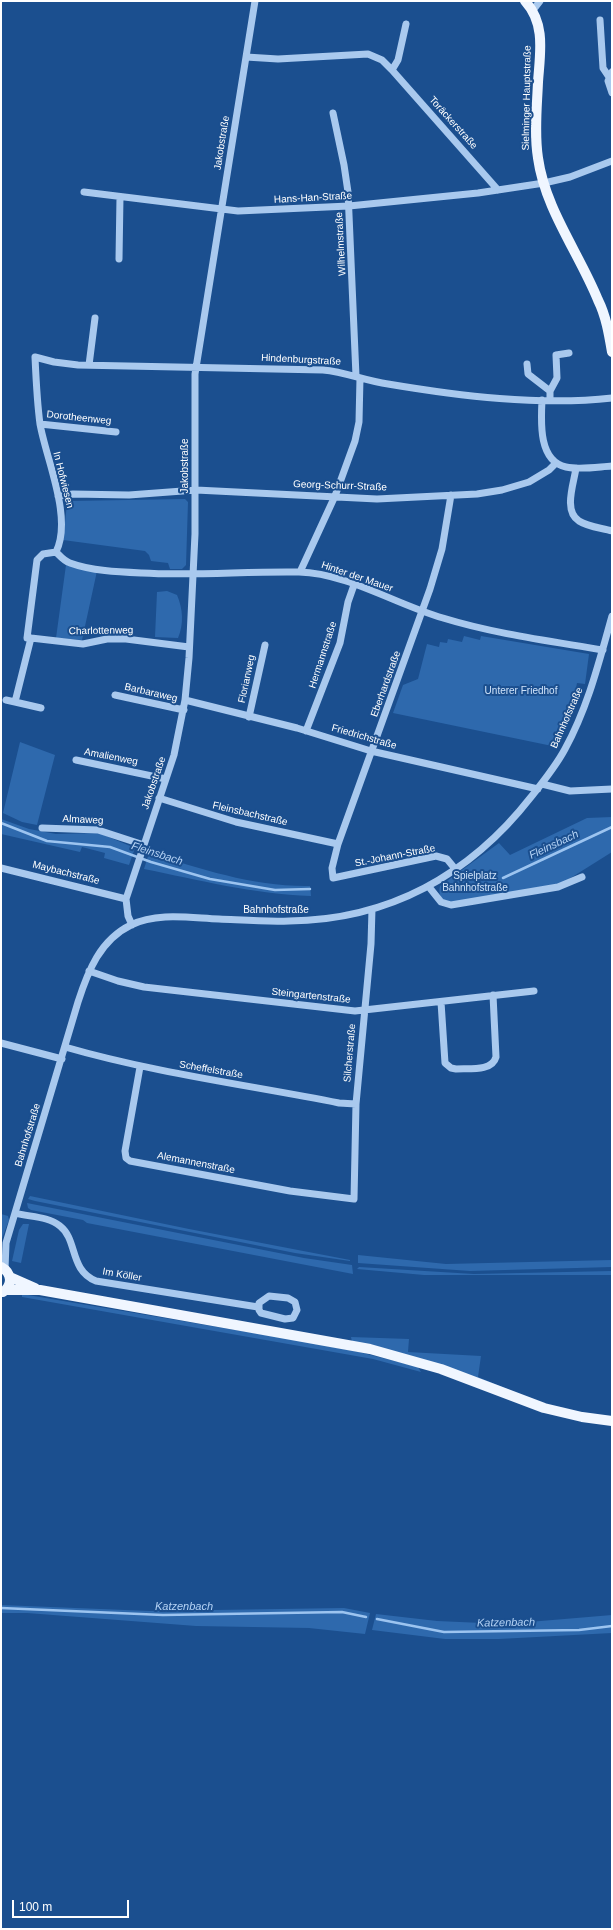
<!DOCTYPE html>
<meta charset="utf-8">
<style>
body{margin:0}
#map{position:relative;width:613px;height:1930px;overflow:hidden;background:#1b4f8f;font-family:Arial,sans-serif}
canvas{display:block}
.frame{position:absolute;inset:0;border:2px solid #fff;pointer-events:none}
.scale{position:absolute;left:12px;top:1900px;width:117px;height:18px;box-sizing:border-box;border:2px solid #fff;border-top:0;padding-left:5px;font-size:12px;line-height:14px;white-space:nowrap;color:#fff;-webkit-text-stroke:3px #1b4f8f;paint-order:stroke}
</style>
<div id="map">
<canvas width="613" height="1930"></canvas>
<div class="frame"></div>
<div class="scale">100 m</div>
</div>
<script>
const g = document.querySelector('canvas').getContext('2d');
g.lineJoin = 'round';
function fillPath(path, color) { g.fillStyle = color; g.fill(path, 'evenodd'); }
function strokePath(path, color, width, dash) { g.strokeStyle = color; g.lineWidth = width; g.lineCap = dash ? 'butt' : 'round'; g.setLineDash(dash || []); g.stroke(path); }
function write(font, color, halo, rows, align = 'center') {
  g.font = font + ' Arial,sans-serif'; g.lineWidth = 4; g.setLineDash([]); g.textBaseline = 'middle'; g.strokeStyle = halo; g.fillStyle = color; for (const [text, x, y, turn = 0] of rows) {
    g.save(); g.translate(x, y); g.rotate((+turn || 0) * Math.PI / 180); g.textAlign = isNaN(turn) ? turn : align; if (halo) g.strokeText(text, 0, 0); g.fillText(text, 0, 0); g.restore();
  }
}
fillPath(new Path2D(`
 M185,499l3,3 -2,63 -4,4h-12l-2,-6 -17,-2 -2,-6 -4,-4 -82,-11 4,-36 3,-3z
 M66,565l31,6 -15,69 -26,-2z
 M167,591l10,4c6,14 7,29 1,43l-23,-1 2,-45z
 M464,636l16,4 1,-4 108,18 -4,30 -8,-1 -4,21 3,1 -19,42 -164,-34 10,-28 15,-6 9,-35 12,3 1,-5 7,1 1,-4 14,3z
 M20,742l35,13 -18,70 -15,-3 -19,-9z
 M612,817v35l-51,32 -113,19c-7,-2 -10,-10 -8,-17l59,-43 11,12 77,-37z
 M1,819l28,10 27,5 43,-1 36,15 -6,17 -25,-7 1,-5 -23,-6 -2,5 -79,-18z
 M149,853c53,16 105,34 161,33l1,10c-58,-2 -112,-16 -167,-27z
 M30,1196l159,33 161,31v1l-55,-8 -260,-52 -7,-2z
 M27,1203l277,55 48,7 1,9 -266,-51 -4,-3 -52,-10 -3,-2z
 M1,1214l7,2 1,4 -8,21z
 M23,1224h6l-8,39 -9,-2 7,-31z
 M358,1255l88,9 166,-4v7l-142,4 -112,-8z
 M359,1267l115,7 138,-3v4h-188l-67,-6z
 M22,1294l279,47 58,11 59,15 3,5 -48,-13 -351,-62z
 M351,1337l58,2 -1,13 73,4 -3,21 78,32 -204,-67z
 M1,1605l149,6 194,-3 26,5 -5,21 -56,-6 -113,-2 -169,-13h-26z
 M376,1614l61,7 68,3 107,-9v18l-113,6h-54l-73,-9z`), '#2e69ad');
strokePath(new Path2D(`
 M1,823l46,18 63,6 41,15 59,17 65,11 35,-1
 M503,878l109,-51
 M1,1608l162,7 179,-3 24,5
 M377,1619l67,13 135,-2 33,-4`), '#9cc4f0', 2.5);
strokePath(new Path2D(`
 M533,10l7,-9
 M600,20l3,48 6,9
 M246,57l32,2 90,-5 14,6 10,10 106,120
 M392,70l6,-10 8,-36
 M612,72l-4,9 4,12
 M333,113l11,52 4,27 8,184
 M84,192l154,19 111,-5 129,-13 66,-10 26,-6 42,-16
 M119,259l1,-62
 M527,364l1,10 22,17
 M89,365l6,-47
 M542,400c-1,21 -4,61 24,67 14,3 31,0 46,-1
 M550,400v-9l7,-13 -1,-23 13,-2
 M40,424l76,8
 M576,468c-2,15 -13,43 3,53 9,6 23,7 33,10
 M451,495l-9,54 -12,40 -92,255 -6,24 1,10 103,-22 11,3 9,11
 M58,496l15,-2 56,1 67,-5 181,9 100,-5 25,-4 27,-8 20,-12 7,-7
 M56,552c4,4 8,9 14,11 22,8 48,9 72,10 52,3 105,-2 157,-1 48,1 98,33 144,46 52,16 107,23 160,32
 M300,572l35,-76 20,-55 4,-19 1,-44
 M31,638h-4l10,-78 6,-6 13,-2c17,-34 -10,-93 -16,-128 -3,-22 -4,-45 -5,-67l19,5 24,3 245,5c23,2 42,11 65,14 71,12 152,22 224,14
 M31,638l52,6 24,-5h19l63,8
 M31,638l-16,64 26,6
 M115,695l69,15
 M6,700l9,2
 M185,700l112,28 74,23 167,38
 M249,717l16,-72
 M306,731l34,-88 8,-41 6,-17
 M76,760l90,19
 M542,784l28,7 42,-2
 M159,798l77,24 102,22
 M42,828l56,2 46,15
 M1,868l125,31
 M429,887l12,15 10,3 107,-18 24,-10
 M132,925l-4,-9 -2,-17 48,-144 11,-55 4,-42 6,-124v-160l60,-373
 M89,971l29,10 26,6 211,24 179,-20
 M441,1002l4,61 6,5 5,1c12,-1 36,3 40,-12l-3,-62
 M1,1043l61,16
 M65,1047c90,26 183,38 274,56l17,1
 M140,1067l-15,84 1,7 4,3 160,30 64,8 2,-95 15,-160 1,-35
 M15,1213c14,4 33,3 45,13 18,14 9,44 36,55l162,26
 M5,1269l1,-26 72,-241c10,-31 22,-62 53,-77 26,-13 60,-7 88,-6 23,1 47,3 70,2 100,-1 181,-46 242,-124 12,-15 25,-31 34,-48 23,-42 34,-87 47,-133
 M269,1296l19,2 7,4 2,8 -4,8 -8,1 -24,-6 -2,-3v-7z`), '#a9c9ee', 7);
strokePath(new Path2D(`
 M525,1c21,23 15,52 13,81 -1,25 -4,51 0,76 7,51 41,95 60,142 8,16 11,34 14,52
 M1,1267c11,6 12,18 2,25
 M10,1277l25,11
 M6,1290h34l330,59 71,20 103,39 38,9 30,4`), '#f0f6ff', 10);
write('10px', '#fff', '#1b4f8f', [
 ["Sielminger Hauptstraße",527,98,-89],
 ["Toräckerstraße",453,123,48],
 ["Jakobstraße",222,143,-81],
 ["Hans-Han-Straße",313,198,-3],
 ["Wilhelmstraße",341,244,-93],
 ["Hindenburgstraße",301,360,3],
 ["Dorotheenweg",79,418,6],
 ["Jakobstraße",185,466,-90],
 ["In Hofwiesen",63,480,76],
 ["Georg-Schurr-Straße",340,486,2],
 ["Hinter der Mauer",357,577,19],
 ["Charlottenweg",101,631,-1],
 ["Hermannstraße",323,655,-72],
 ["Florianweg",247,679,-78],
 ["Eberhardstraße",386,684,-70],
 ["Barbaraweg",151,693,13],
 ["Bahnhofstraße",567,718,-66],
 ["Friedrichstraße",364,737,16],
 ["Amalienweg",111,757,11],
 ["Jakobstraße",154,783,-71],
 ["Fleinsbachstraße",250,814,13],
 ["Almaweg",83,820,3],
 ["St.-Johann-Straße",395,856,-11],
 ["Maybachstraße",66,873,14],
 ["Bahnhofstraße",276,910],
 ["Steingartenstraße",311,996,6],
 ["Silcherstraße",350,1053,-85],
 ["Scheffelstraße",211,1070,10],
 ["Bahnhofstraße",28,1135,-73],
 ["Alemannenstraße",196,1163,11],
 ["Im Köller",122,1275,10]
]);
write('10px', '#cfe3fa', '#1b4f8f', [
 ["Unterer Friedhof",521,691],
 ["Spielplatz",475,876],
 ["Bahnhofstraße",475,888]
]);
write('italic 11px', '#b5d3f5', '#1b4f8f', [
 ["Fleinsbach",554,845,-25],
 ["Fleinsbach",157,854,18],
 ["Katzenbach",184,1607],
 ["Katzenbach",506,1623,-1]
]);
</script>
